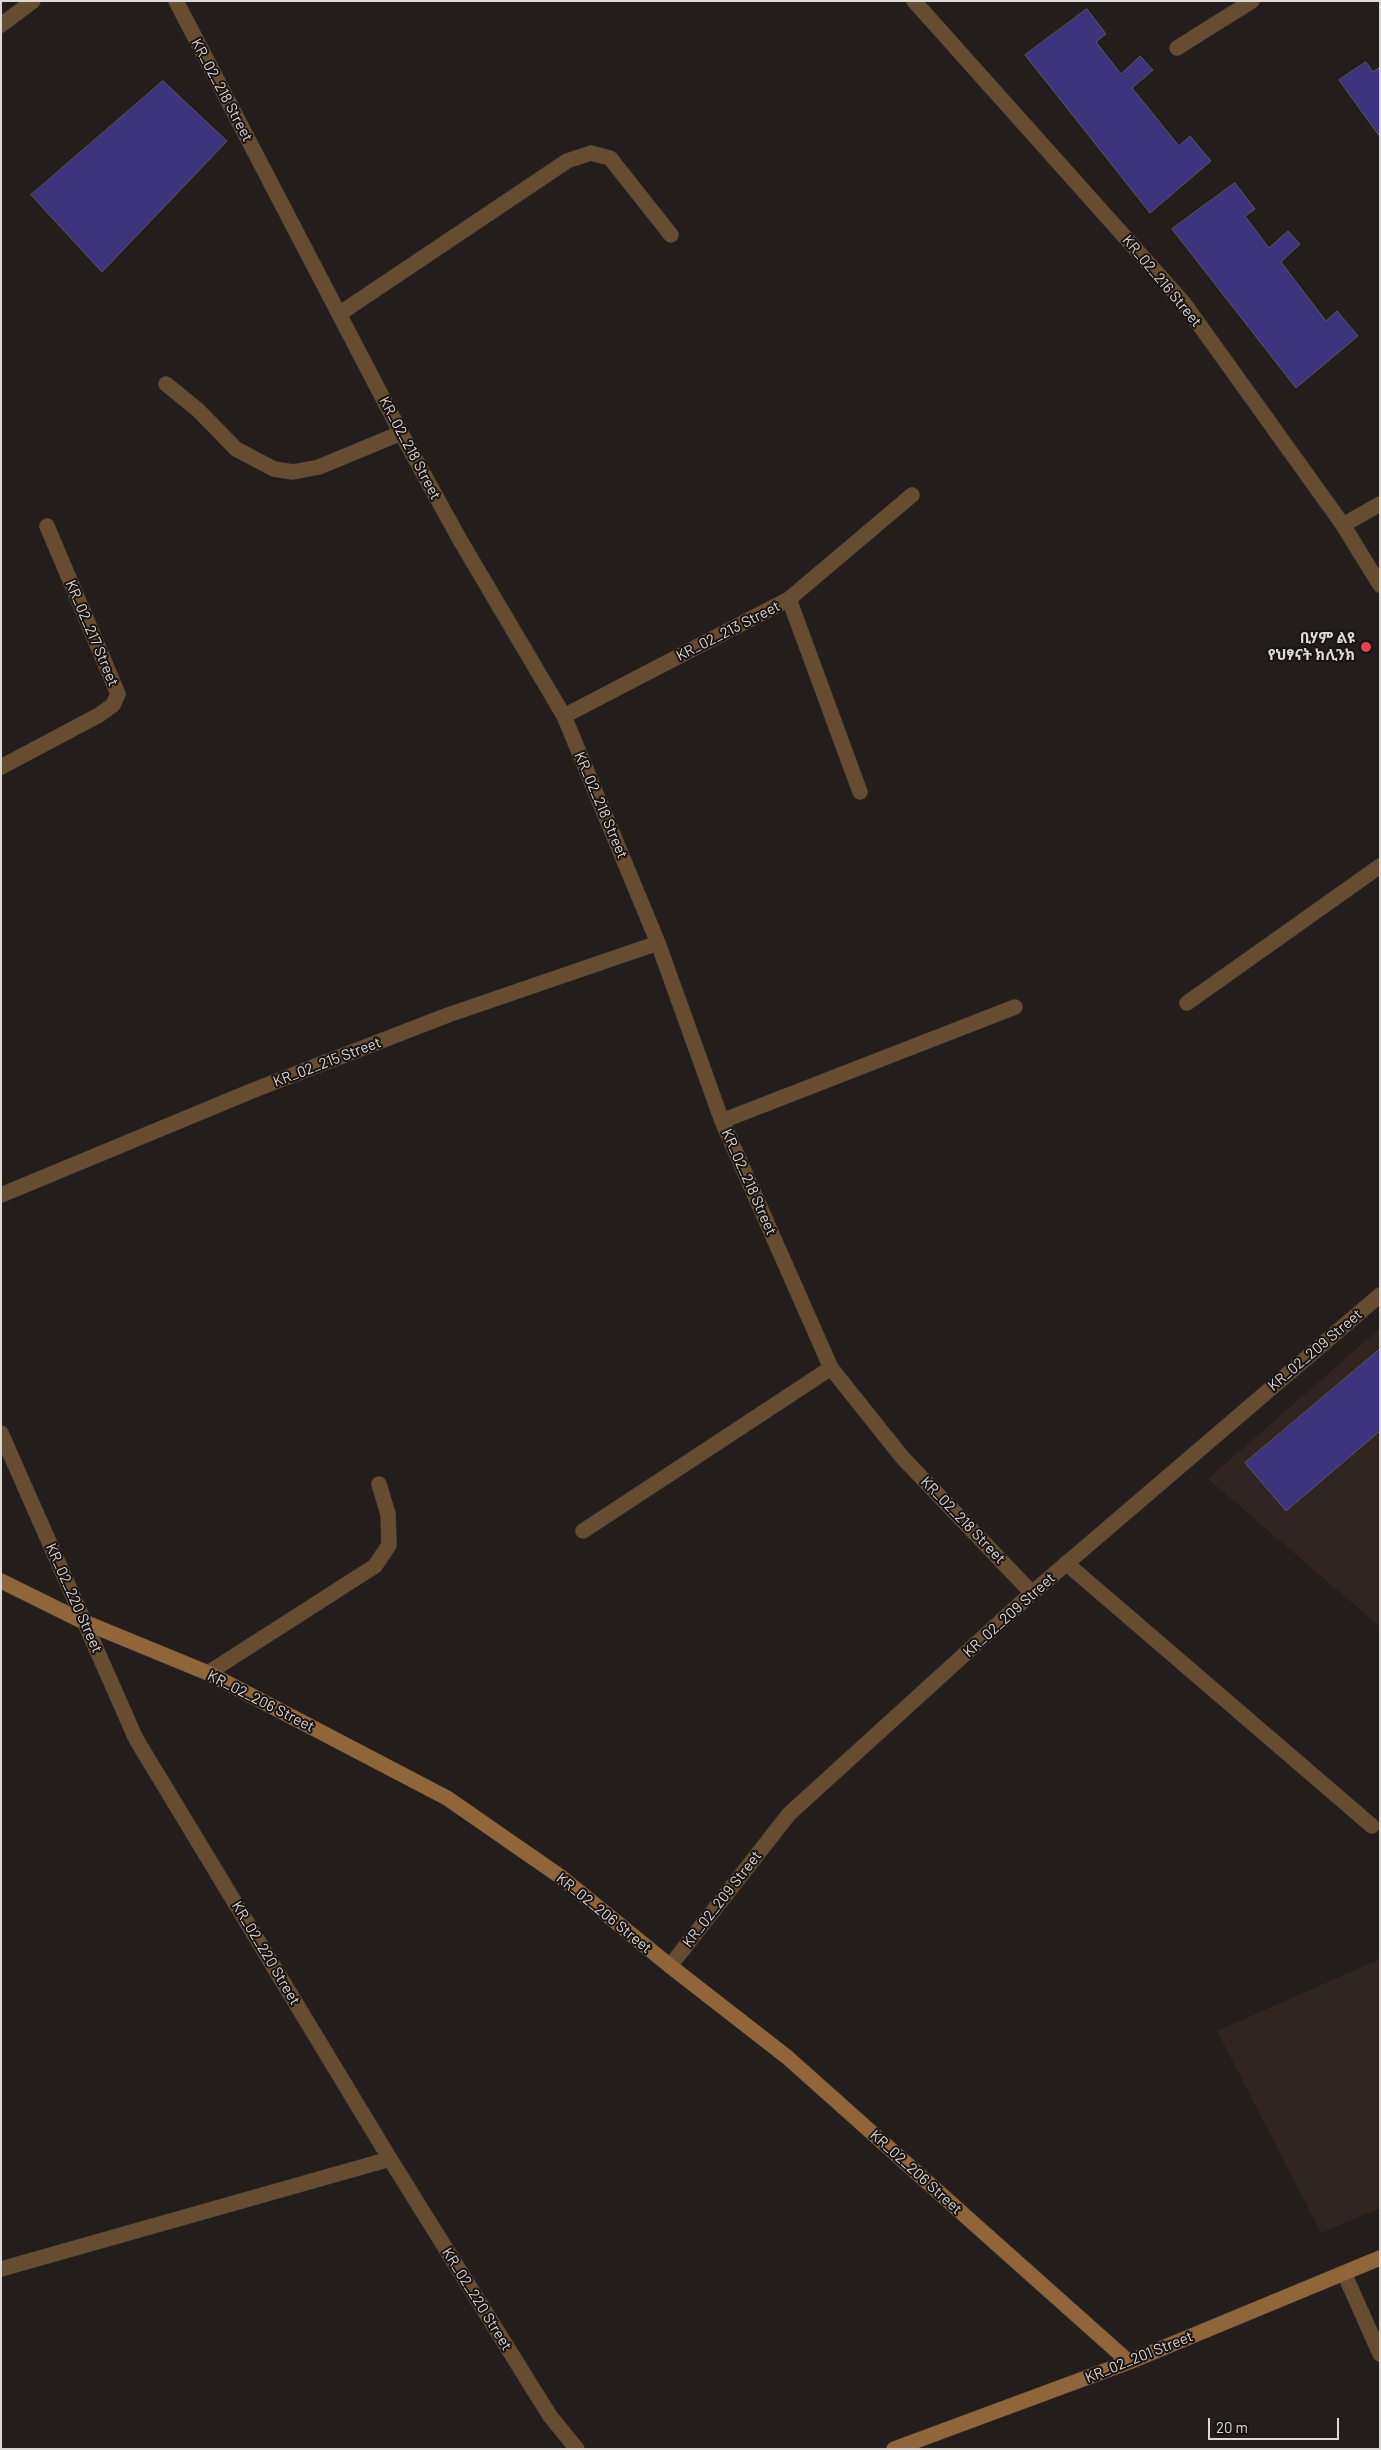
<!DOCTYPE html>
<meta charset="utf-8">
<style>
body{margin:0}
#map{position:relative;width:1381px;height:2450px;overflow:hidden;background:#231d1b;font-family:Barlow,sans-serif}
canvas{display:block}
.frame{position:absolute;inset:0;border:2px solid #dcd9d7;pointer-events:none}
.scale{position:absolute;left:1208px;top:2418px;width:131px;height:22px;box-sizing:border-box;border:2px solid #dcd9d7;border-top:0;padding-left:6px;font-size:15px;line-height:18px;white-space:nowrap;color:#dcd9d7;-webkit-text-stroke:4px #191412;paint-order:stroke}
</style>
<div id="map">
<canvas width="1381" height="2450"></canvas>
<div class="frame"></div>
<div class="scale">20 m</div>
</div>
<script>
const g = document.querySelector('canvas').getContext('2d');
g.lineJoin = 'round';
function fillPath(path, color) { g.fillStyle = color; g.fill(path, 'evenodd'); }
function strokePath(path, color, width, dash) { g.strokeStyle = color; g.lineWidth = width; g.lineCap = dash ? 'butt' : 'round'; g.setLineDash(dash || []); g.stroke(path); }
function write(font, color, halo, rows, align = 'center') {
  g.font = font + ' Barlow,"Noto Sans Ethiopic",sans-serif'; g.lineWidth = 4; g.setLineDash([]); g.textBaseline = 'middle'; g.strokeStyle = halo; g.fillStyle = color; for (const [text, x, y, turn = 0] of rows) {
    g.save(); g.translate(x, y); g.rotate((+turn || 0) * Math.PI / 180); g.textAlign = isNaN(turn) ? turn : align; if (halo) g.strokeText(text, 0, 0); g.fillText(text, 0, 0); g.restore();
  }
}
fillPath(new Path2D(`
 M1380,1328v299l-172,-148z
 M1380,1959v249l-59,25 -104,-202z`), '#302520');
const building = new Path2D(`
 M1087,9l19,25 -10,8 25,32 19,-18 13,14 -21,18 47,58 11,-10 21,25 -61,52 -125,-158z
 M1366,62l7,10 7,-5v70l-41,-57z
 M163,81l64,60 -125,131 -71,-77z
 M1235,183l20,26 -10,7 24,32 19,-17 12,13 -19,18 45,59 11,-10 21,25 -62,52 -124,-159z
 M1380,1349v82l-94,80 -41,-48z`);
fillPath(building, '#3e347d');
strokePath(building, '#58585e', 1);
const lane = new Path2D(`
 M1177,48l75,-47
 M166,384l32,26 38,39 38,20 19,3 26,-5 82,-34
 M583,1531l248,-163
 M1066,1563l306,263
 M208,1673l167,-107 14,-21 -1,-31 -9,-30`);
const street = new Path2D(`
 M176,1l225,432 59,107 104,176 94,227 64,178 109,247 71,89 130,136
 M914,1l269,301 160,223 37,60
 M1,25l32,-24
 M339,314l228,-153 24,-8 19,5 61,77
 M1343,525l37,-21
 M789,599l123,-104
 M564,716l225,-117 71,193
 M1,767l98,-52 14,-10 5,-11 -71,-168
 M1187,1003l193,-137
 M722,1121l293,-114
 M1,1195l253,-105 194,-75 210,-72
 M1,1433l135,306 254,420 160,257 27,33
 M670,1966l119,-152 243,-221 348,-298
 M1,2269l389,-110
 M1344,2273l36,81`);
const secondary = new Path2D(`
 M1,1581l83,41 124,51 239,125 114,79 109,89 117,91 342,305
 M894,2449l235,-87 251,-104`);
strokePath(lane, '#3d3735', 16);
strokePath(street, '#3d3735', 16);
strokePath(secondary, '#3d3735', 16);
strokePath(lane, '#664c31', 15);
strokePath(street, '#664c31', 15);
strokePath(secondary, '#8f6539', 15);
for (const [x, y, r, color] of [
 [1366,647,6,"#e0444e"]
]) { const dot = new Path2D(); dot.arc(x, y, r, 0, 2 * Math.PI); g.fillStyle = color; g.fill(dot); strokePath(dot, '#191412', 2); }
write('15px', '#dcd9d7', '#191412', [
 ["KR_02_218 Street",222,90,62],
 ["KR_02_216 Street",1162,281,50],
 ["KR_02_218 Street",410,448,62],
 ["KR_02_213 Street",728,631,-27],
 ["KR_02_217 Street",92,633,67],
 ["KR_02_218 Street",601,805,67],
 ["KR_02_215 Street",327,1062,-21],
 ["KR_02_218 Street",749,1182,66],
 ["KR_02_209 Street",1315,1350,-40],
 ["KR_02_218 Street",963,1520,46],
 ["KR_02_220 Street",74,1598,66],
 ["KR_02_209 Street",1009,1615,-42],
 ["KR_02_206 Street",261,1701,27],
 ["KR_02_209 Street",722,1899,-52],
 ["KR_02_206 Street",604,1913,39],
 ["KR_02_220 Street",266,1953,59],
 ["KR_02_206 Street",916,2172,42],
 ["KR_02_220 Street",477,2299,58],
 ["KR_02_201 Street",1139,2357,-22]
]);
write('bold 15px', '#dcd9d7', '#191412', [
 ["ቢሃም ልዩ",1355,638],
 ["የህፃናት ክሊንክ",1355,655]
], 'right');
</script>
